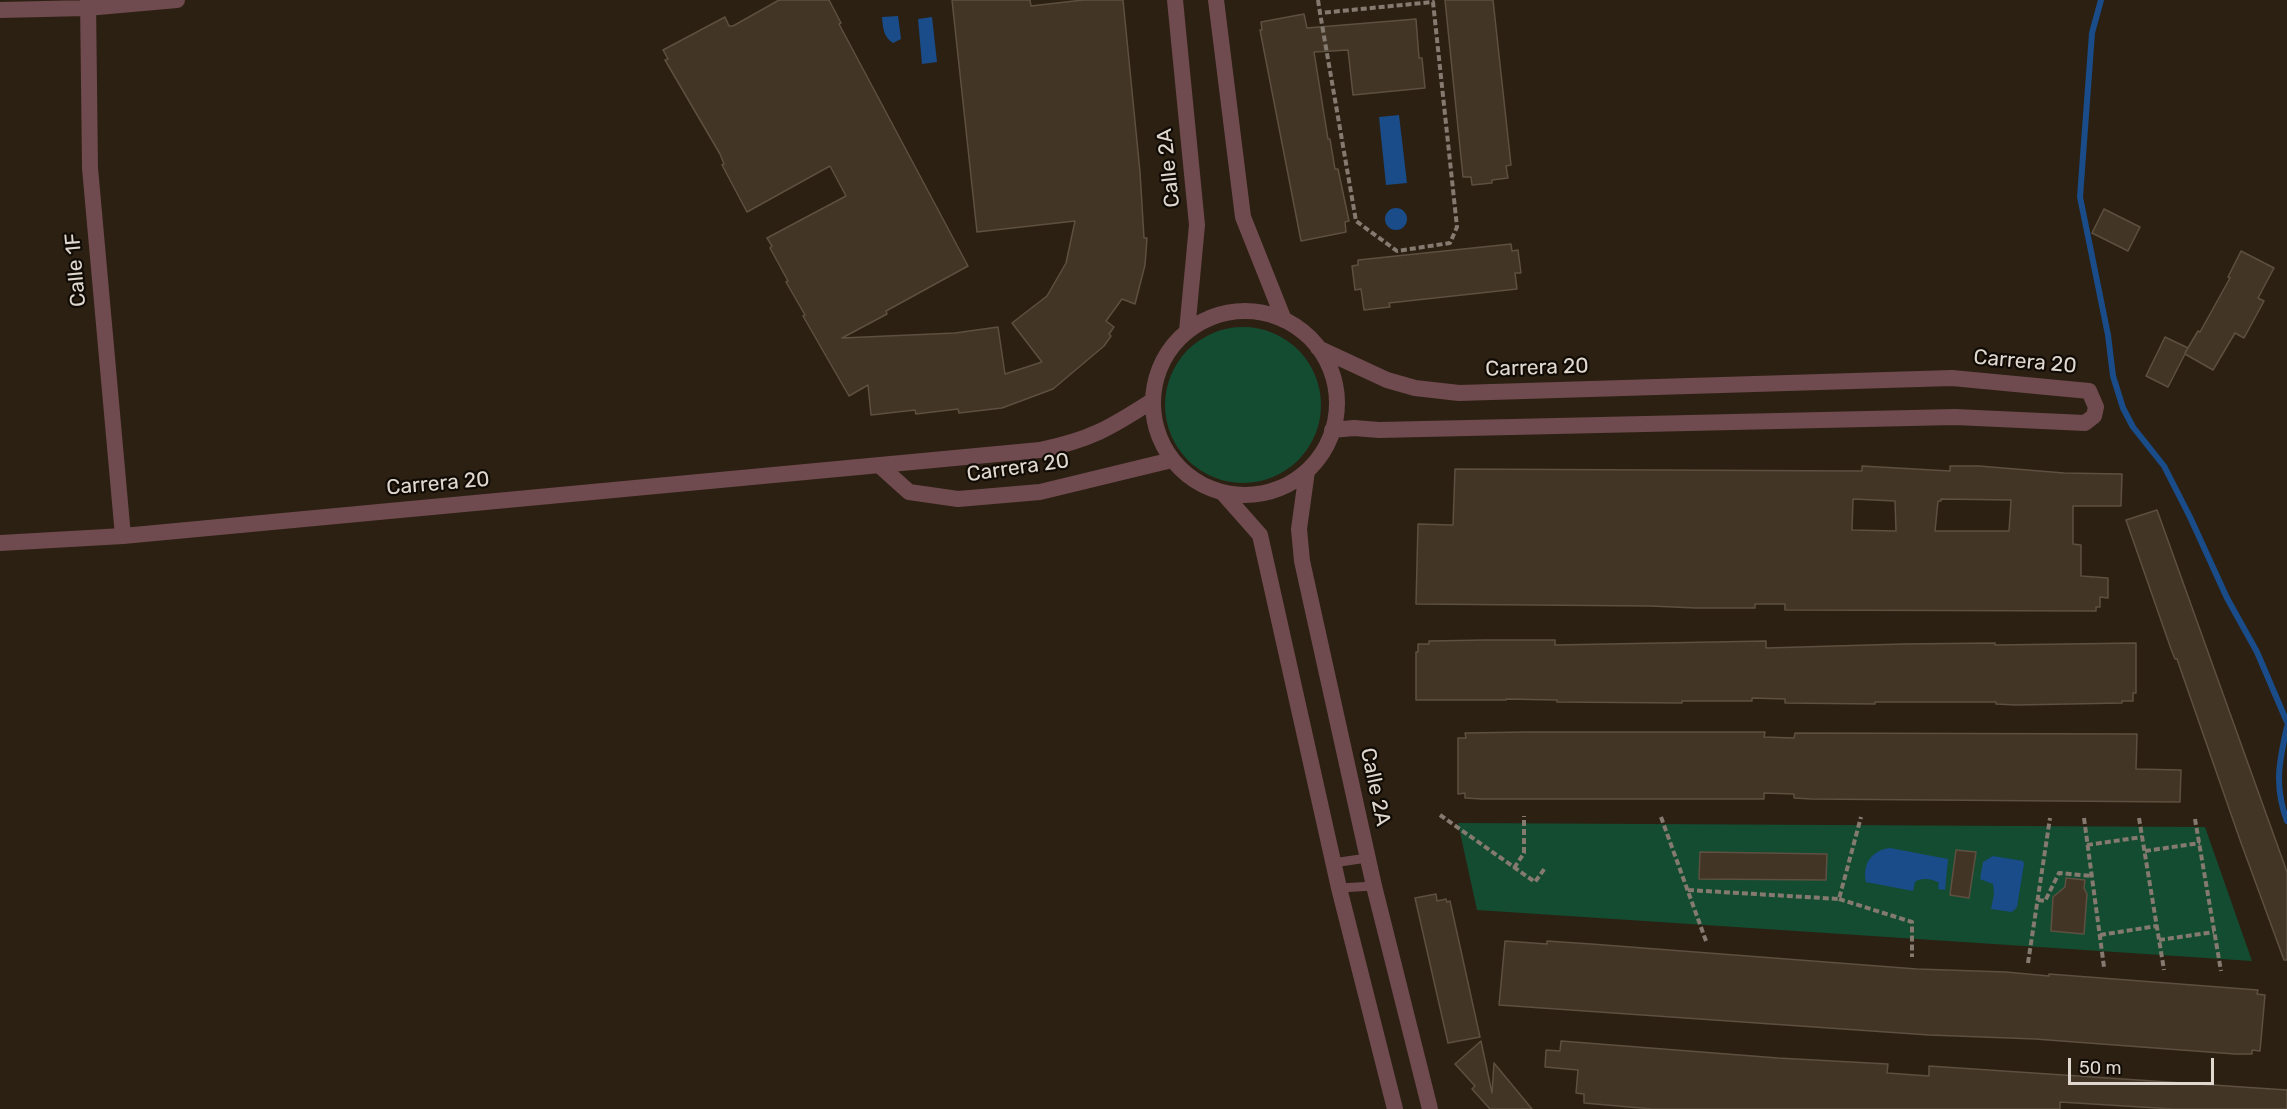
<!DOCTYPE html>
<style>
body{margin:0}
#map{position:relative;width:2287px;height:1109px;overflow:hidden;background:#2c2012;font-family:Rubik,sans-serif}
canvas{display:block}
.scale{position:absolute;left:2068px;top:1058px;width:146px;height:27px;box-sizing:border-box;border:3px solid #e0d8cf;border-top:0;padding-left:8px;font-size:18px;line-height:21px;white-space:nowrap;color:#e0d8cf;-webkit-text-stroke:4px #100b05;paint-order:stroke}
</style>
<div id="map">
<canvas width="2287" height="1109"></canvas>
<div class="scale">50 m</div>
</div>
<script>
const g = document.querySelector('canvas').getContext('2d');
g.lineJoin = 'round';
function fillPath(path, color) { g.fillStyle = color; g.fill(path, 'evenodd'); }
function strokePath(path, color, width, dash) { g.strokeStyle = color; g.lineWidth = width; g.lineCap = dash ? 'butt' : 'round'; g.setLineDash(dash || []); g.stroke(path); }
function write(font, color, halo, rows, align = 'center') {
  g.font = font + ' Rubik,sans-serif'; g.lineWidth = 4.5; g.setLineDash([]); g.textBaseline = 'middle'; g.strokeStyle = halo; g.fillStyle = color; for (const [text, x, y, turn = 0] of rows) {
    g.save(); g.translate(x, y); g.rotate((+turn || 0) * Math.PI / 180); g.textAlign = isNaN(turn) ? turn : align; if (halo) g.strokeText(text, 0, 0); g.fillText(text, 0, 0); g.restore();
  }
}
fillPath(new Path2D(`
 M1165 405a78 78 0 1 1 156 0a78 78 0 1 1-156 0Z
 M1458,823l747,4 47,134 -775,-51z`), '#144c32');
fillPath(new Path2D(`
 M898,16l3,23 -8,4c-10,-6 -10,-16 -11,-26z
 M932,17l5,45 -15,2 -4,-45z
 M1399,115l8,68 -21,2 -7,-68z
 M1385 219a11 11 0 1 1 22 0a11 11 0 1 1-22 0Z
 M1890,848l58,11 -3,31 -7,-1 1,-6c-6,-4 -18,-6 -24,-1l-2,9 -47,-9c-4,-18 6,-32 24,-34z
 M1993,856l30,5 1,3 -7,43 -5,5 -21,-3 3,-15 -1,-10 -13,-5 3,-17z`), '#194c89');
strokePath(new Path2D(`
 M2101,0l-9,33 -12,164 28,138 5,41 10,32 10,19 31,39 26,51 37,81 30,54 30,70
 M2287,727c-8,35 -13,59 0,94`), '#194c89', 6);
const building = new Path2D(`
 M779,0h50l12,23 -2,1 129,242 -82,45 1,3 -45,24 113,-5 43,-6 7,47 37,-12 -30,-39 35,-27 19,-33 9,-42 -98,11 -25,-232h78l1,6 52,-6h40l17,172 4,66h3l-2,27 -10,39 -13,-5 -16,22 8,6 -5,7 2,2 -7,10 -51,43 -51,19 -43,5 -1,-4 -42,5 -1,-4 -44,5 -3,-30 -19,11 -46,-80 2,-1 -19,-33 2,-1 -18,-33 2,-2 -5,-8 79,-42 -16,-30 -83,46 -25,-47 2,-1 -4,-10 -55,-94 3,-1 -5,-9 62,-33 4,9h4z
 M1445,0h48l18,165 -5,1 2,12 -16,2v3l-20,2 -1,-8h-8z
 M1304,14l3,14 109,-9 3,39h3l3,30 -72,7 -5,-45 -34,2 14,87h2l5,30h3l11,52 -4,1 1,10 -45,9 -41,-211h2l-1,-8z
 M2104,209l36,18 -12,24 -36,-18z
 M1511,244l1,7 6,-1 3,23h-6l2,16 -128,14 1,4 -26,3 -3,-21 -6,1 -3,-24 6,-1v-5z
 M2241,251l33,17 -16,30 6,3 -20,37 -9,-5 -22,37 -28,-16 -17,33 -22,-11 19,-39 23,11 -3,5 13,-22 2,1 30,-54 -2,-1z
 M1862,466l88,5v-5h29l85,7 58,1 -1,32h-48v38l8,1v31l27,2v20l-8,-1v10h-4v4l-311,-1v-6h-30v4h-59l-46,-2 -234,-2 2,-80 35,1 2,-56 407,2zM1853,499l42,2 1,30 -44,-1zM1941,499l70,1 -2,31h-74l3,-30h3z
 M2157,510l130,362v88h-3l-44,-120 -63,-181h-2l-4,-10 -45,-129z
 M1485,640h70v5l211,-4v7l137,-4 92,-1v2l141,-2v50h-3v8h-11v2l-106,2 -20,-1v-2h-121v2l-90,-1v-4l-33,-1v3h-70v2l-125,-1v-2l-51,-1v1h-90v-48h2v-8h11v-3z
 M1527,732h238l-1,5 30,1 1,-5 342,1 -1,35 45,1 -1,32 -369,-3 -17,-1v-4l-30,-1v6h-282l-17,-1v-5l-7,1v-56h8l-1,-5z
 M1956,850l20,2 -7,46 -19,-3z
 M1700,852l127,2 -1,26 -127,-1z
 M2066,878l19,2 -1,8 3,6 -3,40 -33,-3 2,-34 12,-10z
 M1436,894l1,7 9,-2 1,3 3,-1 30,136 -32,6 -33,-145z
 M1505,941l42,3v-3l44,3 326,25 89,3 43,4v-2l209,16 -1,4 8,1 -5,56 -8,-1v4h-17l-200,-15 -106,-4 -430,-30z
 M1481,1041l11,52 2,-30 38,46h-42l-18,-20 3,-3 -20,-22z
 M1561,1041l217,17 110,6 -1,9 42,3v-10l358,24v19h-114l-113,-7v7h-408l-68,-6v-9l-8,-1 2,-23 -33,-3 1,-17 14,1z`);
fillPath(building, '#423526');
strokePath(building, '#5e5040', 1.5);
strokePath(new Path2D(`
 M1318,0l2,13 36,208 41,30 53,-8 7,-16 -24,-225 -113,11
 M1440,815l95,67 10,-14
 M1661,817l45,124
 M2084,818l20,149
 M2139,818l25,152
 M2195,819l26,152
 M2087,845l55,-8
 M2145,851l55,-8
 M1514,868l10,-15v-37
 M1688,890l151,9 22,-82
 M1839,899l73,23v35
 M2038,900l7,1 14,-28 33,3
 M2100,935l57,-9
 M2159,940l55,-8
 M2028,963l22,-145`), '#847a6f', 4, [6, 3]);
strokePath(new Path2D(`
 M1333,863l34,-5
 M1339,888l35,-2`), '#6f4a4f', 9);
strokePath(new Path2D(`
 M88,0l2,168 33,368
 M1175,0l22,225 -10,106
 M1216,0l27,217 41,103
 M0,10l87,-2 90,-8
 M1153 403a92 92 0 1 1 184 0a92 92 0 1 1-184 0Z
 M1318,348l69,32 28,8 44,5 493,-15 137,13 7,16 -2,9 -9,7 -130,-6 -576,13 -25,-2 -22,2
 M879,465l30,27 49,7 82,-7 132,-32
 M1307,471l-8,58 3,32 72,325 56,223
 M1222,492l38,43 79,353 56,221
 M0,543l123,-7 917,-86c50,-10 70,-22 112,-49`), '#6f4a4f', 16);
write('21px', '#e0d8cf', '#100b05', [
 ["Calle 2A",1169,168,-96],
 ["Calle 1F",76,270,-95],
 ["Carrera 20",2025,362,5],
 ["Carrera 20",1537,368,-2],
 ["Carrera 20",1018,468,-8],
 ["Carrera 20",438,484,-5],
 ["Calle 2A",1375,787,78]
]);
</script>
